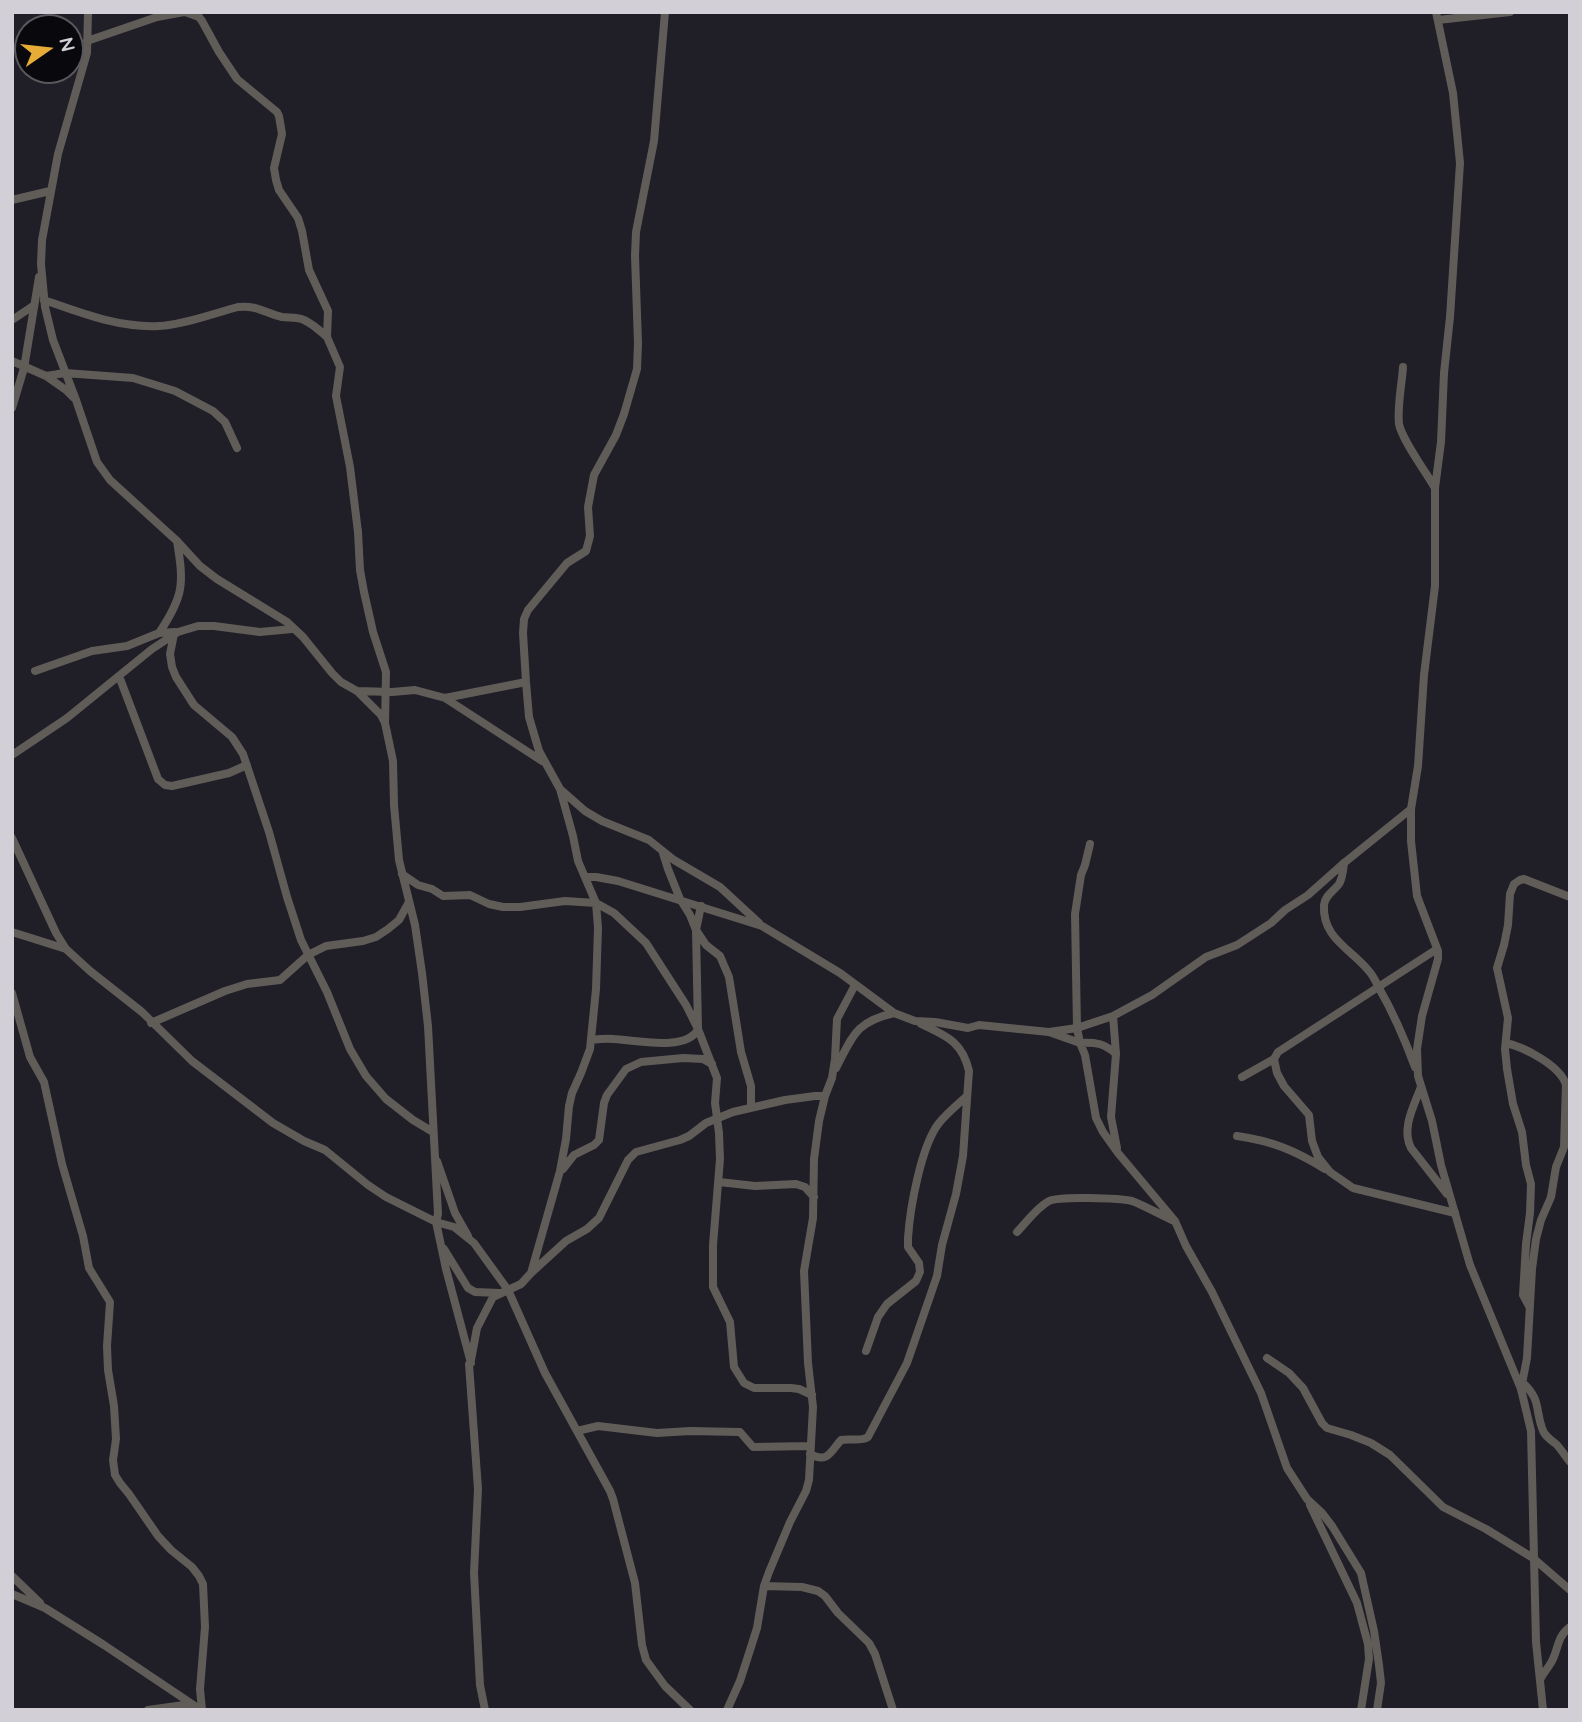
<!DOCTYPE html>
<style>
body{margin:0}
#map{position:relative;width:1582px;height:1722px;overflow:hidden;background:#201e27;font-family:Quicksand,sans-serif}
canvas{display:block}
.frame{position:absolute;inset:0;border:14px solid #d2d0d6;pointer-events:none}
.north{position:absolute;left:14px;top:14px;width:70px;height:70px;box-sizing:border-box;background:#09080c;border:2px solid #59585d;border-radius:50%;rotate:76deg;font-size:19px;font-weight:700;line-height:28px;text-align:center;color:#d2d0d6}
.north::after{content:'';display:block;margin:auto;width:24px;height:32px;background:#e7ac37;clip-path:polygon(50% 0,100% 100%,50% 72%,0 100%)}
</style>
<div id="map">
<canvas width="1582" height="1722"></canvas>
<div class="frame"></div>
<div class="north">N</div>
</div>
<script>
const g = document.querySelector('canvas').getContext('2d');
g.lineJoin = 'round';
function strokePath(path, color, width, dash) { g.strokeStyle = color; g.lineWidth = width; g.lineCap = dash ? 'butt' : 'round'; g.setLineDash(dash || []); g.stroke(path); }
strokePath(new Path2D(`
 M88,12l-1,41 -29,101 -16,86 -1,24 4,43 8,33 23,60 21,62 13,18 67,61 23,25 17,13 70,43 16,15 29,36 9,9 16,9 24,24 4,8 8,38 1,44 5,55 16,65 7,48 6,53 10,188 -2,8 10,47 25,94 -2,1 9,125 -4,84 6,112 5,25
 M185,12l14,5 3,4 17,31 18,27 40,33 2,4 3,18 -8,34 2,12 3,10 19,28 4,13 7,39 19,41 -1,26 13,30 -4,29 14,71 8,65 2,38 4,22 9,40 13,40 -1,51
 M1436,12l17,81 7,70 -10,154 -6,56 -3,69 -6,46v98l-11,89 -6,91 -7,43v32l6,55 21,55v8l-16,57 -5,33 1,27 14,45 9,44 29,100 51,124 10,42 5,211 7,68
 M1438,20l72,-8
 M87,41l70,-24 27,-5
 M12,200l38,-9
 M44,300c37,13 75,28 115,26 24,-1 56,-13 79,-19 19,-2 27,6 44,10 7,1 16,0 22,3 9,4 16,11 23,17
 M12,320l21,-14
 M12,361l34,15 20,14 8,8
 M1403,367c-1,16 -6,41 -4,57 3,16 27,48 36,64
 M46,376l19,-3 68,5 42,13 38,20 12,11 12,26
 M12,408l12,-40 15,-91
 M159,633c25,-37 25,-49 18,-92
 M174,634l-4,20 2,13 4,10 18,28 38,32 11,17 26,78 18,65 14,43 26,52 23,57 16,27 20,23 27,21 20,12
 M35,671l57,-20 35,-5 32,-13 16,-1
 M119,676l39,103 7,6 7,1 57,-13 18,-8
 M357,691l35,1 23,-2 30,8 81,-16
 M445,698l97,63
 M12,755l55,-37 85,-69 26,-17 20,-6h16l46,6 32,-3
 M560,789l25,22 17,10 47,19 25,20 46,27 39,36
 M12,838l44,95 10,16 24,22 52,41 50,49 81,62 31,18 21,9 43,35 18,12 50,25 18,5 20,16 34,47 37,83 65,118 3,8 22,84 7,62 4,15 19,26 25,24
 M1090,844l-5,21 -4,10 -6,39 2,114 3,15c15,-1 24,0 36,11
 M663,853l5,16 12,30 10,16 6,15 10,15 14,11 9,21 12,75 10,34v21
 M1344,863c-1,7 -1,14 -5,21 -5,7 -14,11 -15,21 -2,33 27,44 44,65 5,5 8,12 11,18 15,26 26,52 36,79
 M402,874l16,11 14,4 11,7 27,-1 19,9 14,3h17l45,-6 31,2 18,10 32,30 40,62 12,24 19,49 -2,25 4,30 1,26 -7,86v42l17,35 4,45 10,16 10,5h37l8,1 13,6
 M585,877h11l22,4 144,45 78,47 54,40 21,8 20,1 33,6 11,-3 70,7 31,11 5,12 11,63 7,14 15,21 57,68 11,25 26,46 49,101 26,75 20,31 15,14 10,13 29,47 13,58 5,34 2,18 -4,27
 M12,932l54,17
 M12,993l18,64 14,25 18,82 21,72 6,32 21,34 -3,44 1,24 6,36 2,33 -3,21 2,15 5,8 9,11 29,42 13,14 21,17 7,9 4,8 2,43 -5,62 2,21
 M1113,1016l3,38 -5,63 6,31
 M151,1023l74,-32 22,-7 33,-4 28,-25 18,-9 37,-5 13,-4 12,-8 11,-9 10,-18
 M1049,1032l28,-4 36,-12 39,-21 54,-38 31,-12 34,-22 14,-13 23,-15 36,-32 67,-54
 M591,1040c8,-1 15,-2 23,-1 21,1 73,13 84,-10l-2,-99 5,-24
 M1506,1043c18,4 55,23 60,42l-2,62 -8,20 -5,30 -10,23 -5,19 -4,30 -5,89 -6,31
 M1274,1059l3,14 7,13 25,29 3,26 6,16 12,15 23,16 102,25
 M836,1068c17,-32 19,-46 58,-55
 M1242,1077l32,-18 4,-7 159,-103
 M1421,1087c-7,19 -20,41 -10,61l36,46
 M1237,1136c35,5 57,14 88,33
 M437,1161l18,52 13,23
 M563,1169l11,-14 20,-10 5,-5 5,-37 3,-8 19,-26 15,-7 42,-4 20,1 9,5
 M719,1182l36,4 41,-2 9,3 9,10
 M1017,1232c10,-10 19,-24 32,-31 9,-5 71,-3 83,0 13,5 27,13 40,19
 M444,1249l24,39 7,4 24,1
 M531,1273l35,-32 21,-12 12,-11 29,-58 8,-8 44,-12 9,-4 17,-13 27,-11 52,-12 30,-4h10
 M1529,1306l-6,-11 3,-51 4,-31 1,-29 -5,-19 -4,-33 -9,-28 -6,-35 -2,-20 3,-31 -11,-50 7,-23 4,-20 2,-31 4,-10 6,-4 4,-1 46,18
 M866,1351l12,-34 9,-13 29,-23 4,-9 -1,-9 -11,-16v-9c2,-30 13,-92 31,-115 8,-10 19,-19 28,-27
 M1267,1358l22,15 14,15 19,35 5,5 24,7 20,8 19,12 53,52 43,22 47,29 37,32
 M471,1360l6,-32 16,-31 28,-13 10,-11 29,-102 6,-32 3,-33 3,-13 9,-20 9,-24 6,-60 2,-61 -2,-25 -18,-42 -5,-25 -13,-47 -21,-38 -10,-34 -3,-35 -3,-49 1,-14 4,-9 39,-47 19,-12 4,-15 -2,-29 6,-32 22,-40 8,-21 13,-45 1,-26 -3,-87 1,-24 18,-91 11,-129
 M1523,1383c18,17 12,25 19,45 2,8 8,11 14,16 5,5 9,12 14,18
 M577,1431l21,-5 59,7 33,-2 50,1 13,15 57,-1
 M810,1454c18,10 21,-3 31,-14 9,-2 20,2 27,-3l39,-74 30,-87 5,-31 14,-51 7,-38 6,-85c-7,-30 -23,-35 -48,-47
 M1310,1505l47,98 11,41 1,15 -8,51
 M12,1576l28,27
 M764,1586l38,1 16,4 7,5 13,17 31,30 6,11 18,56
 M12,1594l33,14 59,37 97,65
 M1540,1680c3,-7 10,-14 13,-21 6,-13 4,-22 17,-32
 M148,1710l43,-6
 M727,1710l13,-29 11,-34 6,-19 7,-42 5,-14 21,-50 16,-31 3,-11 4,-73 -5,-44 -4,-92 9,-53 1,-59 5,-38 6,-25 7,-18 3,-19 2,-40 18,-34`), '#605d59', 8);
</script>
